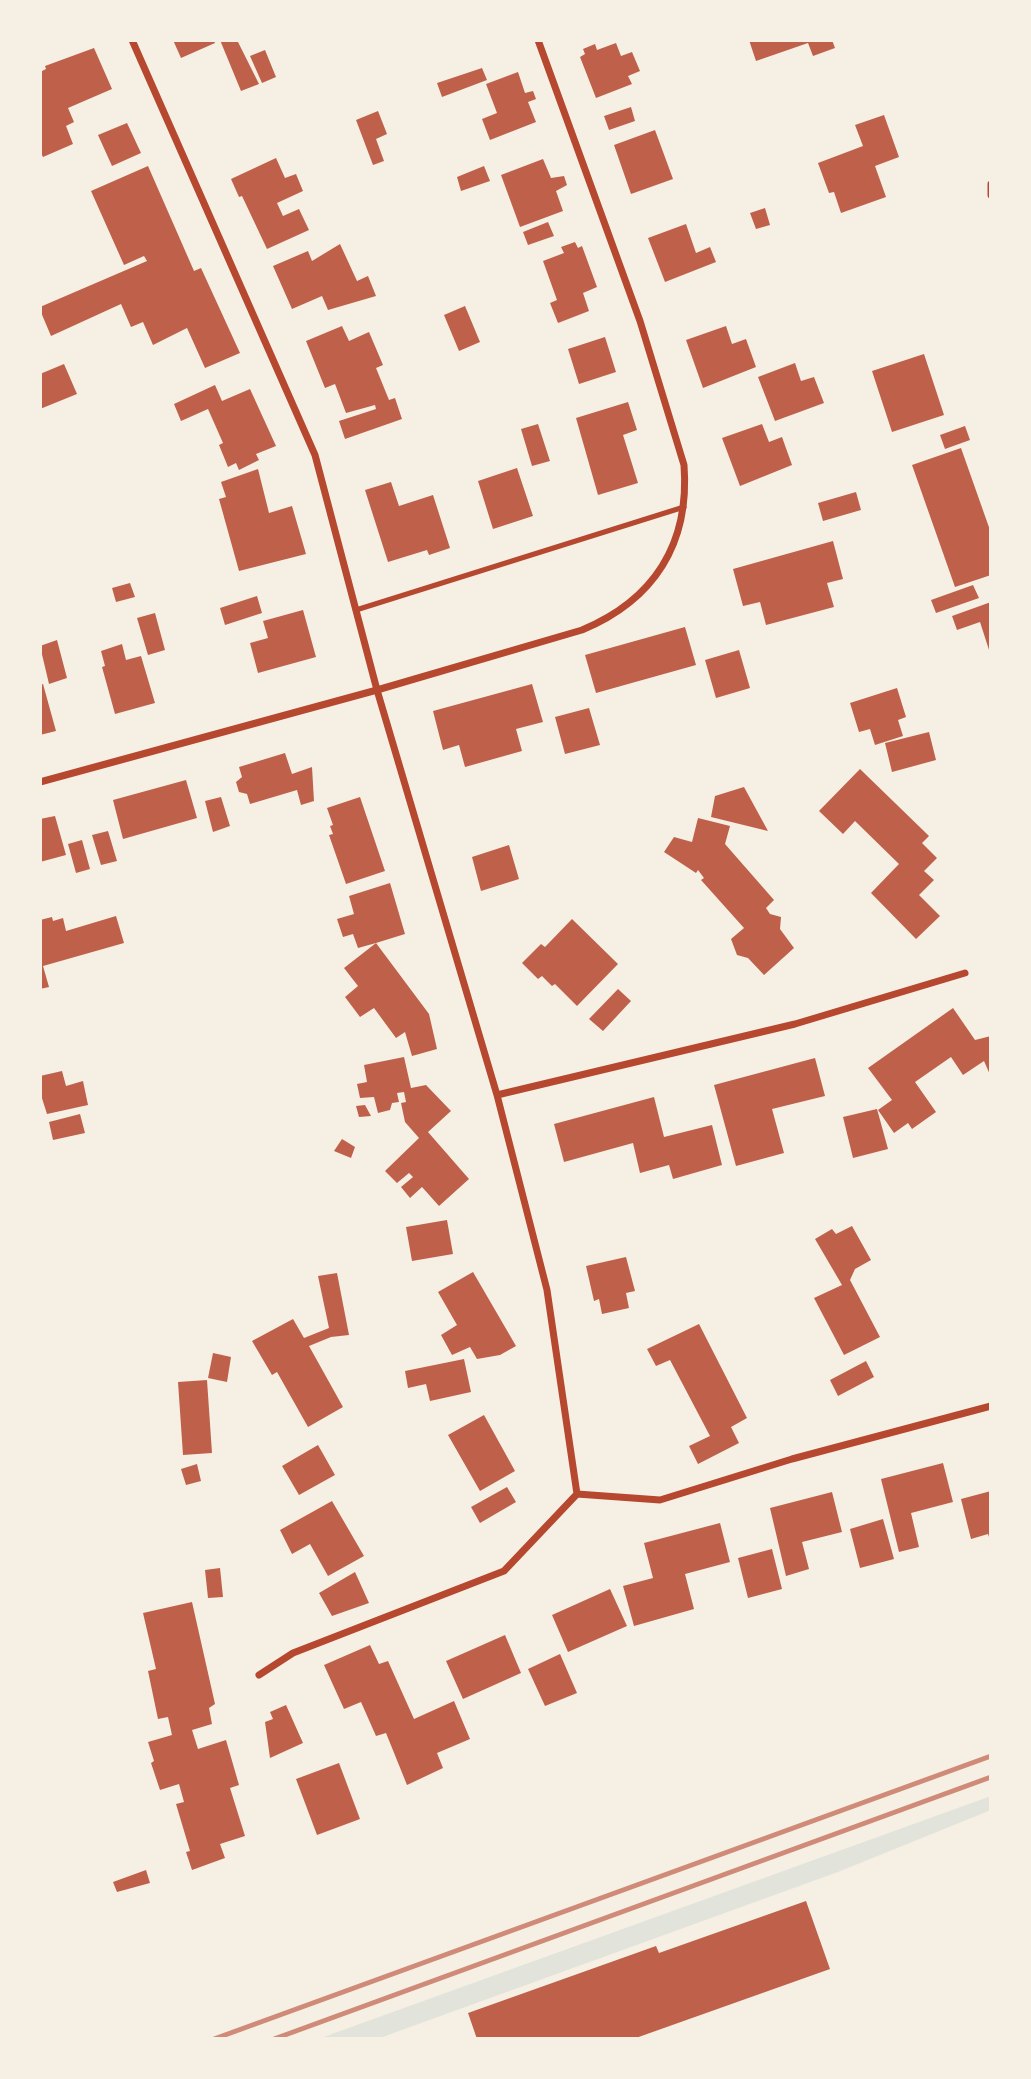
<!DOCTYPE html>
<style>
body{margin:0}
#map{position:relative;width:1031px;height:2079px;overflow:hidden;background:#f6efe4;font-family:Jost,sans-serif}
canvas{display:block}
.frame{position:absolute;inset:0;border:42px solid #f6efe4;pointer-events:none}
</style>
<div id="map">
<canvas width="1031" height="2079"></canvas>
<div class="frame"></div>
</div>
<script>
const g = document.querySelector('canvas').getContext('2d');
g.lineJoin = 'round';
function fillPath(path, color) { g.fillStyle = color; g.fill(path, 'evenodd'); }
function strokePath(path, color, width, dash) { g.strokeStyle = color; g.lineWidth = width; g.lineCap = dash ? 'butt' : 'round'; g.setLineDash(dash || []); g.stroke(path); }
fillPath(new Path2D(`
 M991,1796v14l-153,62 -461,167h-59z`), '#e2e4dc');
fillPath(new Path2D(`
 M173,40h41l1,3 -34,15z
 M220,40h17l22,44 -18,7z
 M749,40h83l3,8 -22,8 -5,-13 -52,18z
 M616,43l5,13 11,-4 8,19 -12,5 4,8 -36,14 -16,-41 5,-3 -2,-5 12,-5 2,6z
 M94,48l18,41 -44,19 6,14 -8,4 7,18 -30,13 -3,-6v-79l6,-3 -1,-3z
 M265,50l11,27 -14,6 -12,-27z
 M482,68l5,12 -45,17 -5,-14z
 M518,72l7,21 8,-2 3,8 -8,3 8,20 -46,18 -8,-21 15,-6 -11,-29z
 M631,107l4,14 -26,9 -5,-14z
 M378,111l9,23 -11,5 8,22 -11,4 -17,-45z
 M884,115l15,42 -24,9 11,31 -45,16 -7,-21 -5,1 -11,-30 45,-17 -8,-21z
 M127,123l14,30 -29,13 -14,-31z
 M655,130l18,49 -42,15 -17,-49z
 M276,158l9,20 11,-4 7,17 -26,12 6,13 16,-7 10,21 -42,19 -25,-53 -3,1 -8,-18z
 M543,159l8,19 13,-2 3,9 -11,6 7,20 -43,16 -19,-52z
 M148,166l46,105 7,-3 39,85 -35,15 -18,-40 -34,17 -10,-23 -12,5 -10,-23 -70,32 -11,-26v-3l107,-46 -3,-5 -20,9 -33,-74z
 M484,166l6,15 -29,10 -4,-14z
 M765,208l5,17 -14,4 -6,-16z
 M548,222l6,14 -26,9 -5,-13z
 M686,224l10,29 14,-6 6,15 -51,20 -17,-44z
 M575,242l3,6 4,-2 15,41 -14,6 6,18 -31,12 -8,-20 7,-3 -14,-39 21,-8 -3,-6z
 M340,244l17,37 11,-5 8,20 -48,14 -6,-14 -30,13 -19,-43 35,-15 4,10z
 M465,306l15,36 -21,9 -15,-36z
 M342,326l7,15 20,-9 14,33 -7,3 13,32 6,-2 7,21 -57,20 -6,-18 37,-12 -1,-4 -29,8 -11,-29 -10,4 -19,-47z
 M726,326l6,18 14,-5 10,28 -53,21 -17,-48z
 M605,337l11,35 -37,12 -11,-35z
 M924,354l20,61 -52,17 -20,-61z
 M795,363l6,18 13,-4 10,26 -49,18 -17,-44z
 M64,364l13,30 -37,15v-35z
 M215,385l7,16 28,-12 26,57 -20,8 3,6 -20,10 -3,-7 -8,4 -9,-22 4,-2 -15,-34 -27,12 -7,-17z
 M628,402l9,28 -14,5 15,48 -40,12 -22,-77z
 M538,424l12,37 -18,5 -11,-37z
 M762,424l7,18 13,-5 10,28 -52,21 -18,-48z
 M965,426l5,14 -25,9 -5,-14z
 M961,448l30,85v42l-36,12 -43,-122z
 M517,468l16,48 -40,13 -15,-48z
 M258,469l11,44 23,-7 14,48 -67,17 -20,-72 7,-2 -5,-15z
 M391,482l8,24 34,-11 17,53 -21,7 -2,-5 -39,12 -23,-72z
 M856,492l5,18 -38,11 -5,-18z
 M833,541l10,38 -16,4 7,24 -68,18 -6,-23 -17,4 -10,-37z
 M130,583l5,14 -19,5 -4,-14z
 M973,585l6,13 -43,15 -5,-13z
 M257,596l5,17 -37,12 -5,-17z
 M991,602v51h-1l-10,-31 -23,8 -5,-14z
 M303,610l13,47 -58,16 -8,-30 18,-5 -5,-17z
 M155,613l10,37 -17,5 -11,-37z
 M685,627l11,38 -100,28 -11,-38z
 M57,640l10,38 -18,6 -9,-38z
 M122,644l4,16 15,-4 14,47 -40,11 -13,-47 3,-1 -4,-15z
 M739,650l11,38 -34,10 -11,-38z
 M43,684l13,47 -16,4v-50z
 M532,684l11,38 -27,7 6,22 -57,16 -6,-22 -16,5 -10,-39z
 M897,688l9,29 -8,3 5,16 -28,9 -5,-16 -11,3 -9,-29z
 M589,708l11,37 -35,9 -10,-37z
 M929,732l7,28 -44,12 -7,-29z
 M285,753l7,21 20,-7 2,34 -13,4 -4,-15 -47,14 -3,-10 -8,-2 -3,-10 6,-5 -3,-10z
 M860,769l69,67 -7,7 15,15 -13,13 10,9 -15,15 21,21 -24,23 -45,-46 28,-29 -44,-43 -12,13 -24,-23z
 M186,780l11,38 -74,21 -10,-39z
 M744,787l24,44 -57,-14 4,-21z
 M221,797l9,29 -17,6 -8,-31z
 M360,797l25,74 -39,13 -17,-49 4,-1 -3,-8 3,-1 -6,-17z
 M55,816l11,39 -26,7v-43z
 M698,818l32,8 -5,18 49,56 -8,8 4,6 11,3 -1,12 14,19 -30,27 -16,-17 -11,-3 -6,-16 13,-11 -43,-48 3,-2 -6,-8 -2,3 -32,-21 10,-15 18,5z
 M108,831l9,30 -16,4 -9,-30z
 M82,840l8,29 -14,4 -8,-29z
 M509,845l10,34 -38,12 -9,-34z
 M390,883l15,51 -29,9 53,71 8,35 -25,7 -7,-24 -9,6 -22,-30 -14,9 -15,-20 13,-11 -14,-18 32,-25 -18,5 -5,-14 -10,3 -6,-18 17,-5 -5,-18z
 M116,916l8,27 -81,23 6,21 -9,2v-69l12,-3 1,4 10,-3 3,13z
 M572,919l46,45 -41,42 -22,-22 -3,2 -10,-10 -4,3 -16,-16 19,-19 4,3z
 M618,989l13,12 -28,30 -14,-12z
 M953,1008l22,32 16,-4v41l-7,-16 -21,14 -12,-18 -36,25 21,30 -24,17 -4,-6 -14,10 -16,-23 14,-10 -24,-32z
 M404,1057l7,31 15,-3 25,26 -23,21 41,47 -30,27 -17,-19 -12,11 -9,-11 12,-10 -4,-4 -12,10 -12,-12 34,-33 -14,-16 -4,-19 5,-1 -2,-10 -7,1 2,9 -7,1 -2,7 -12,3 -4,-16 -14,1 -3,-14 10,-2 -3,-17z
 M815,1058l10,38 -53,13 12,44 -48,13 -22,-81z
 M62,1071l4,15 17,-5 5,24 -41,9 -7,-22v-16z
 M654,1097l10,40 48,-12 10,40 -49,14 -4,-14 -29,8 -7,-30 -69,19 -10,-38z
 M365,1105l6,11 -12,1 -3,-11z
 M877,1109l11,40 -35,9 -10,-41z
 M80,1114l5,19 -32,7 -4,-18z
 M342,1139l13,8 -4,11 -17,-7z
 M447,1220l6,34 -41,7 -6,-34z
 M852,1226l19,34 -16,9 -5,11 30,57 -36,18 -30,-57 28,-13 -27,-46 17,-10 4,5z
 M626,1257l9,34 -9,2 3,15 -27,6 -3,-15 -5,2 -8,-35z
 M473,1272l43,74 -16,9 -23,4 -7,-12 -18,8 -11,-20 16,-10 -19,-33z
 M337,1273l12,62 -18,2 -22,9 34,61 -35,20 -31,-55 -5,3 -20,-34 41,-22 11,19 25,-10 -11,-52z
 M699,1324l48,94 -16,9 8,16 -41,21 -9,-18 21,-10 -40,-76 -14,6 -9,-17z
 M213,1353l18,4 -4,25 -19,-4z
 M464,1359l7,33 -41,9 -4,-17 -18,4 -3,-17z
 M866,1361l8,16 -36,19 -8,-16z
 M207,1380l5,73 -29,2 -5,-73z
 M484,1415l31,56 -35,20 -32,-56z
 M318,1445l17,30 -36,20 -17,-29z
 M943,1463l10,39 -42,11 8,34 -20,5 -18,-73z
 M197,1464l4,17 -15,4 -5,-16z
 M507,1487l9,15 -36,21 -9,-16z
 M991,1491v52l-3,-9 -17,5 -10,-40z
 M832,1492l10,40 -40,10 7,27 -23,7 -16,-68z
 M332,1501l32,55 -36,20 -18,-32 -18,10 -12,-24z
 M883,1519l11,40 -34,9 -10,-39z
 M720,1523l10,39 -45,12 9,35 -60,17 -11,-40 30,-8 -9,-35z
 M772,1549l10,40 -34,9 -10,-40z
 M220,1568l3,29 -15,1 -3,-28z
 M355,1572l14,31 -37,13 -13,-23z
 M610,1589l17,37 -59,26 -16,-37z
 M192,1602l23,102 -6,4 3,16 -20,6 6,19 28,-9 13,45 -9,3 15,48 -25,8 5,14 -33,12 -6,-18 4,-1 -14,-47 8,-2 -5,-18 -19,6 -9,-27 3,-2 -6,-19 24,-7 -4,-18 -10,2 -10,-48 8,-2 -13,-56z
 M505,1635l16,38 -58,26 -17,-38z
 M370,1645l9,19 9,-3 26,58 40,-18 16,38 -33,14 6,15 -36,17 -21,-52 -10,3 -15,-34 -17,7 -20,-44z
 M560,1654l17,39 -32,13 -17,-37z
 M286,1705l17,38 -33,15 -5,-36 8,-3 -3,-7z
 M339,1763l21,56 -43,16 -21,-56z
 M146,1870l4,13 -33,9 -4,-10z
 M806,1901l24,68 -197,70h-156l-9,-26 188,-67 3,7z`), '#bf614a');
strokePath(new Path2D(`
 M356,610l328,-103`), '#b5482f', 5);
strokePath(new Path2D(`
 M132,40l183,415 62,235 120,405 50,195 30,204
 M991,184v11
 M40,782l337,-92 205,-60c72,-30 108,-86 102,-165l-44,-144 -102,-281
 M497,1095l298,-71 170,-51
 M259,1675l34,-22 211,-82 73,-77 83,6 132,-41 199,-53`), '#b5482f', 7);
strokePath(new Path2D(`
 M214,2039l777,-283
 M274,2039l717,-262`), '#cf8b77', 5);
</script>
